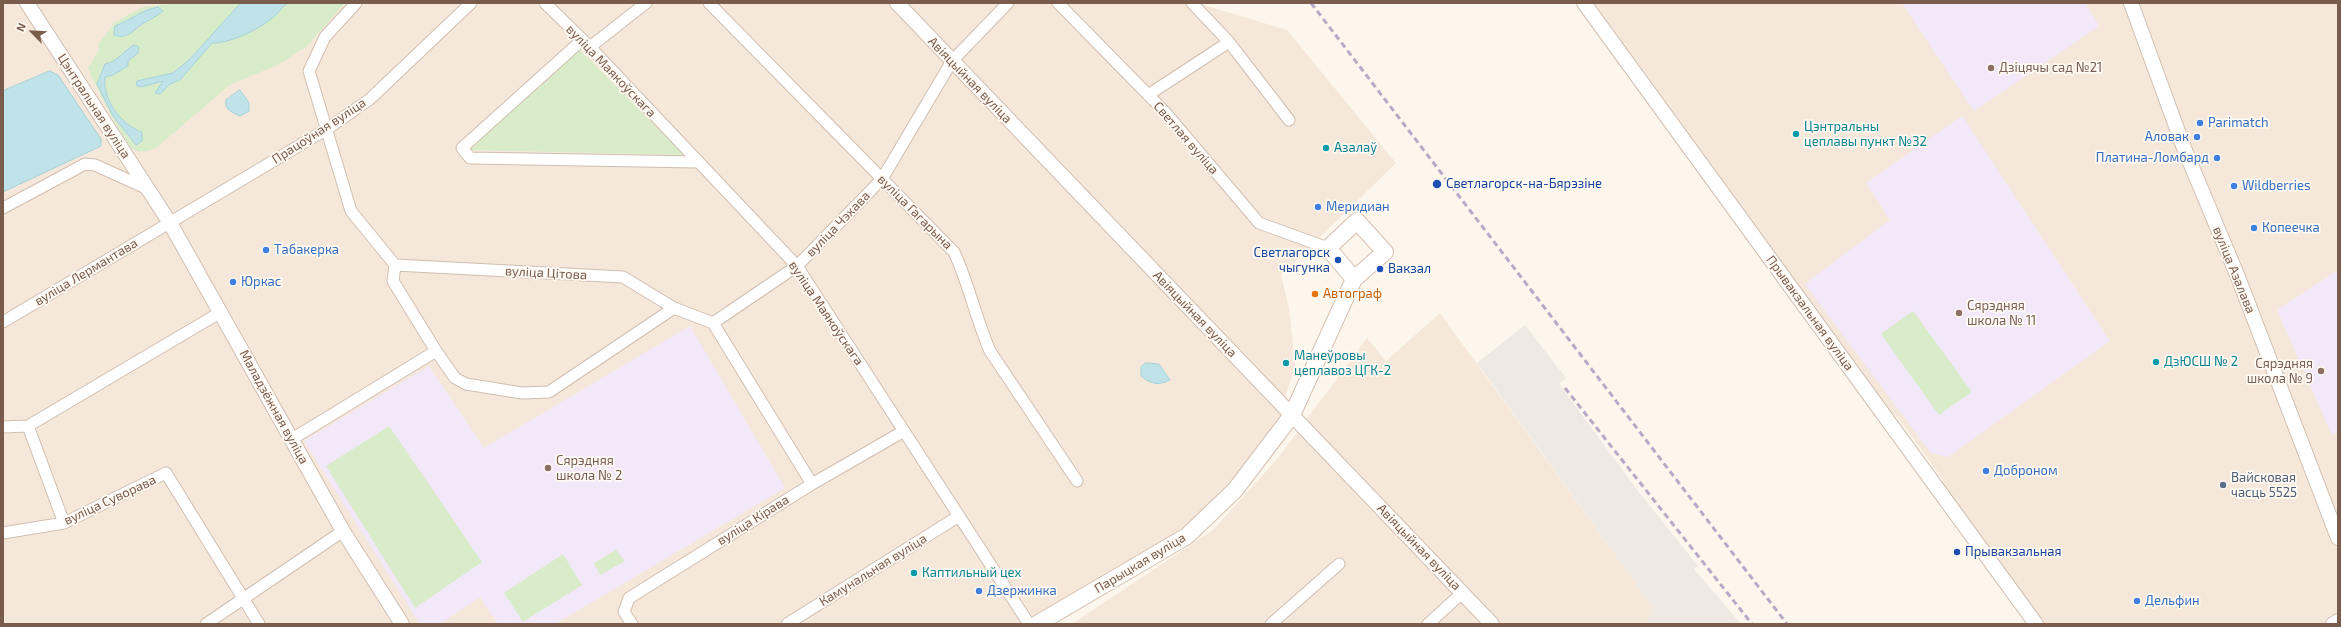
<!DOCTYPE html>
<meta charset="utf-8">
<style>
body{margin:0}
#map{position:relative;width:2341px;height:627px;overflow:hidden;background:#fdf6ec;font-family:"Exo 2",sans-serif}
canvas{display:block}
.frame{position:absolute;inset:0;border:4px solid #7a5c4d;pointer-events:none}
.north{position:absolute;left:12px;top:12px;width:40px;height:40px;-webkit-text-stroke:3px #fffaf3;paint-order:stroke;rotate:294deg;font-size:11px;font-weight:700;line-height:16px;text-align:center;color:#7a5c4d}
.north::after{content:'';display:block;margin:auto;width:14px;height:18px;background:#7a5c4d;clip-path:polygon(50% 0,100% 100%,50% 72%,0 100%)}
</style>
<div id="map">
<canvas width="2341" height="627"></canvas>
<div class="frame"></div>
<div class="north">N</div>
</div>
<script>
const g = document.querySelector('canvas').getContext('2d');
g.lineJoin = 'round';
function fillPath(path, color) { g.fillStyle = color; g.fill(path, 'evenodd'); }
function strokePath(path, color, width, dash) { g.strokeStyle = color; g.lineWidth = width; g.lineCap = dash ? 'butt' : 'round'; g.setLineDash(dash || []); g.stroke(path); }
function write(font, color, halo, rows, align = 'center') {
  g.font = font + ' "Exo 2",sans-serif'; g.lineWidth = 3.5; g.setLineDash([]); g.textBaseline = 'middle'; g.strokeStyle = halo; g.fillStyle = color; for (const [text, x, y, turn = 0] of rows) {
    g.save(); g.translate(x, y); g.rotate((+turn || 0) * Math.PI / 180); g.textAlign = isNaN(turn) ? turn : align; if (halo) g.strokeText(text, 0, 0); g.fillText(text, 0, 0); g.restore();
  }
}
fillPath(new Path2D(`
 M3,3h1194l90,27 109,133 -115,112 8,33 6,57 -16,53 -45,62 -55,54 -154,90h-1022z
 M1592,3h746v621h-295l-100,-137v-7l-35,-49 -12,-15 -10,-7z
 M1440,313l213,294 -5,15 -2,2h-574l141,-94 65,-72 89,-120 19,23z`), '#f5e8da');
fillPath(new Path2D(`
 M1525,325l41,53 -7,6 79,107 60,75 -4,3 47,55h-95l7,-17 -176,-244z`), '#efe9e4');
fillPath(new Path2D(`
 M1902,3h183l14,23 -125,85z
 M1962,116l148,225 -162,116 -17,-4 -126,-169 85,-64 -24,-37z
 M2338,270v162l-6,3 -55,-125z
 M690,326l95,162 -230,136h-57l-18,-27 -40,27h-20l-116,-183 125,-75 55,82z`), '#f3e8fa');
fillPath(new Path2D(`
 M182,3h59l-52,57 -17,13 -35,8 27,-1 -4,14 10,-10 10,-4 32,-37c18,1 52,-16 65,-29 4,-5 6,-8 11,-11h57l-38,43 -29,19 -47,19 -75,64c-8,3 -15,6 -23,1 -9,-6 -40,-68 -45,-81l11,-18 -1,-5 17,-23 28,-15zM143,12l11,6c-14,7 -18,15 -34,19l-4,-11zM134,45l5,2 -1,6 -10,8v5l-15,9 -8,2c-2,22 15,48 37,55l-13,6 -16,-22 -16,-32 11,-21 13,-5 7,-10z
 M579,49l105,106 -214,-5z
 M1913,311l59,81 -33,23 -58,-81z
 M389,426l93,136 -67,46 -89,-142z
 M616,550l9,11 -25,14 -6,-12z
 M563,554l19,31 -59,37 -19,-29z`), '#d8ecc9');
const water = new Path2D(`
 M241,3h47c-5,3 -7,6 -11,11 -13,13 -47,30 -65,29l-32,37 -10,4 -10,10 -5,-1 8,-12 -22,6 -5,-2 1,-4 36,-8 16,-13z
 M158,7l5,4c-6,5 -12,8 -19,12 -11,7 -16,17 -30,12l1,-9c14,-5 29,-17 43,-19z
 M134,45l5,2 -1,6 -10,8v5l-15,9 -8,2c-3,22 16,48 37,55v9l-6,4 -23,-29 -16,-32 8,-20c14,-3 18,-13 29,-19z
 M50,71l8,4 43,64v7l-98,46v-101z
 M240,90l9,13v8l-9,5c-7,-4 -16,-5 -14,-16z
 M1146,363l13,1 11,16c-12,6 -19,4 -29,-4v-9z`);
fillPath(water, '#bfe3e8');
strokePath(water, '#a5d3da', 1);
const minor = new Path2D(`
 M356,3l-31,34 -16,34 42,140 44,54 228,12 51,31 39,15 99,161
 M545,3l45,44 207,219 232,358
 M709,3l245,249c15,32 22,67 36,99l87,130
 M1058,3l107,109 94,111 69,25
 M1192,3l37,39 60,78
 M582,40l-120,108 8,10 227,4
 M590,47l56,-44
 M1148,95l81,-53
 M3,208l82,-44 10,1 53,24
 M395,265l-2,16 43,70 19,27 11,6 56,9 27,-1 125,-84
 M3,322l324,-193 43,-30 101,-96
 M713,323l84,-57 85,-87 70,-118 56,-58
 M28,426l36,97
 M3,427l25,-1 193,-114
 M292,439l144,-88
 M3,533l61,-10 102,-50 93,151
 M206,624l137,-93
 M632,624l-8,-12 5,-14 183,-114 92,-53
 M787,624l172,-108
 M1271,624l68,-60
 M1428,624l34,-31`);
const tertiary = new Path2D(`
 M27,3l143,220 173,308 59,93
 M897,3l595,621
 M1584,3l452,621
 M2131,3l53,145 54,129 100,261
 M2333,624l5,-3`);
const secondary = new Path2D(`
 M1037,624l150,-88 48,-46 57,-75 62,-136 31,-27 -28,-31 -29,27 26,31`);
strokePath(minor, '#d1beb0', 13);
strokePath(tertiary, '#d1beb0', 16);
strokePath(secondary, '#d6c0b0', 18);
strokePath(minor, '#fff', 11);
strokePath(tertiary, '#fff', 14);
strokePath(secondary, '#fff', 16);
strokePath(new Path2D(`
 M1311,3l476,621
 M1565,388l187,236`), '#b9a8c9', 3, [6, 4]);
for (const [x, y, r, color] of [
 [1991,68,4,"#8d6e63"],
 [2200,123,4,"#3f7fe0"],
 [1796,134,4,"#0f9aa8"],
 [2197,137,4,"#3f7fe0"],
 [1326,148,4,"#0f9aa8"],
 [2217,158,4,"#3f7fe0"],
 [1437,184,5,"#1a4fb4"],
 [2234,186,4,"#3f7fe0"],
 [1318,207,4,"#3f7fe0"],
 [2254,228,4,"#3f7fe0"],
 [266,250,4,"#3f7fe0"],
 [1338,260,4,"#1a4fb4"],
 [1380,269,4,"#1a4fb4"],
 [233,282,4,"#3f7fe0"],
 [1315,294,4,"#e8710a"],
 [1959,313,4,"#8d6e63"],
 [2156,362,4,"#0f9aa8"],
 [1286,363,4,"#0f9aa8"],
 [2321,371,4,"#8d6e63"],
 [548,468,4,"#8d6e63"],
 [1986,471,4,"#3f7fe0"],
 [2223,485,4,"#5c6f8a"],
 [1957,552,4,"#1a4fb4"],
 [914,573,4,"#0f9aa8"],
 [979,591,4,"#3f7fe0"],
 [2137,601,4,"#3f7fe0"]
]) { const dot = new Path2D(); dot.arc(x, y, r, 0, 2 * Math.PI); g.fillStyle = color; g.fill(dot); strokePath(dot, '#fffaf3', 1.5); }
write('13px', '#785e54', '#fffaf3', [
 ["Дзіцячы сад №21",1999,68],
 ["Сярэдняя",1967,306],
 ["школа № 11",1967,321],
 ["Сярэдняя",2313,364,"right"],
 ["школа № 9",2313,379,"right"],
 ["Сярэдняя",556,461],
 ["школа № 2",556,476]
], 'left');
write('13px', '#7a5c4d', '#fffaf3', [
 ["вуліца Маякоўскага",611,71,46],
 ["Авіяцыйная вуліца",970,80,46],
 ["Цэнтральная вуліца",94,106,57],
 ["Працоўная вуліца",319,131,-33],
 ["Светлая вуліца",1186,138,49],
 ["вуліца Гагарына",915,212,45],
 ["вуліца Чэхава",838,224,-46],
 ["вуліца Азалава",2234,270,68],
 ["вуліца Лермантава",86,272,-31],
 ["вуліца Цітова",546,273,3],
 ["вуліца Маякоўскага",826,313,56],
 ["Прывакзальная вуліца",1810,313,54],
 ["Авіяцыйная вуліца",1195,314,46],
 ["Маладзёжная вуліца",274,407,61],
 ["вуліца Суворава",110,500,-25],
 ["вуліца Кірава",753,520,-32],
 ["Авіяцыйная вуліца",1419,547,46],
 ["Парыцкая вуліца",1140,563,-31],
 ["Камунальная вуліца",873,570,-32]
]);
write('13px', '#366cbe', '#fffaf3', [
 ["Parimatch",2208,123],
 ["Аловак",2189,137,"right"],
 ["Платина-Ломбард",2209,158,"right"],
 ["Wildberries",2242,186],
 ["Меридиан",1326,207],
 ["Копеечка",2262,228],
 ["Табакерка",274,250],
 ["Юркас",241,282],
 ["Доброном",1994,471],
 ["Дзержинка",987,591],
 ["Дельфин",2145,601]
], 'left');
write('13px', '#0d838f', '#fffaf3', [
 ["Цэнтральны",1804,127],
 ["цеплавы пункт №32",1804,142],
 ["Азалаў",1334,148],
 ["Манеўровы",1294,356],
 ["цеплавоз ЦГК-2",1294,371],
 ["ДзЮСШ № 2",2164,362],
 ["Каптильный цех",922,573]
], 'left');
write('13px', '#164399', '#fffaf3', [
 ["Светлагорск-на-Бярэзіне",1446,184],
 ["Светлагорск",1330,253,"right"],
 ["чыгунка",1330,268,"right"],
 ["Вакзал",1388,269],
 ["Прывакзальная",1965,552]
], 'left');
write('13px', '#c56008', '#fffaf3', [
 ["Автограф",1323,294]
], 'left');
write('13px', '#4e5e75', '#fffaf3', [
 ["Вайсковая",2231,478],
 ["часць 5525",2231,493]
], 'left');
</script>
